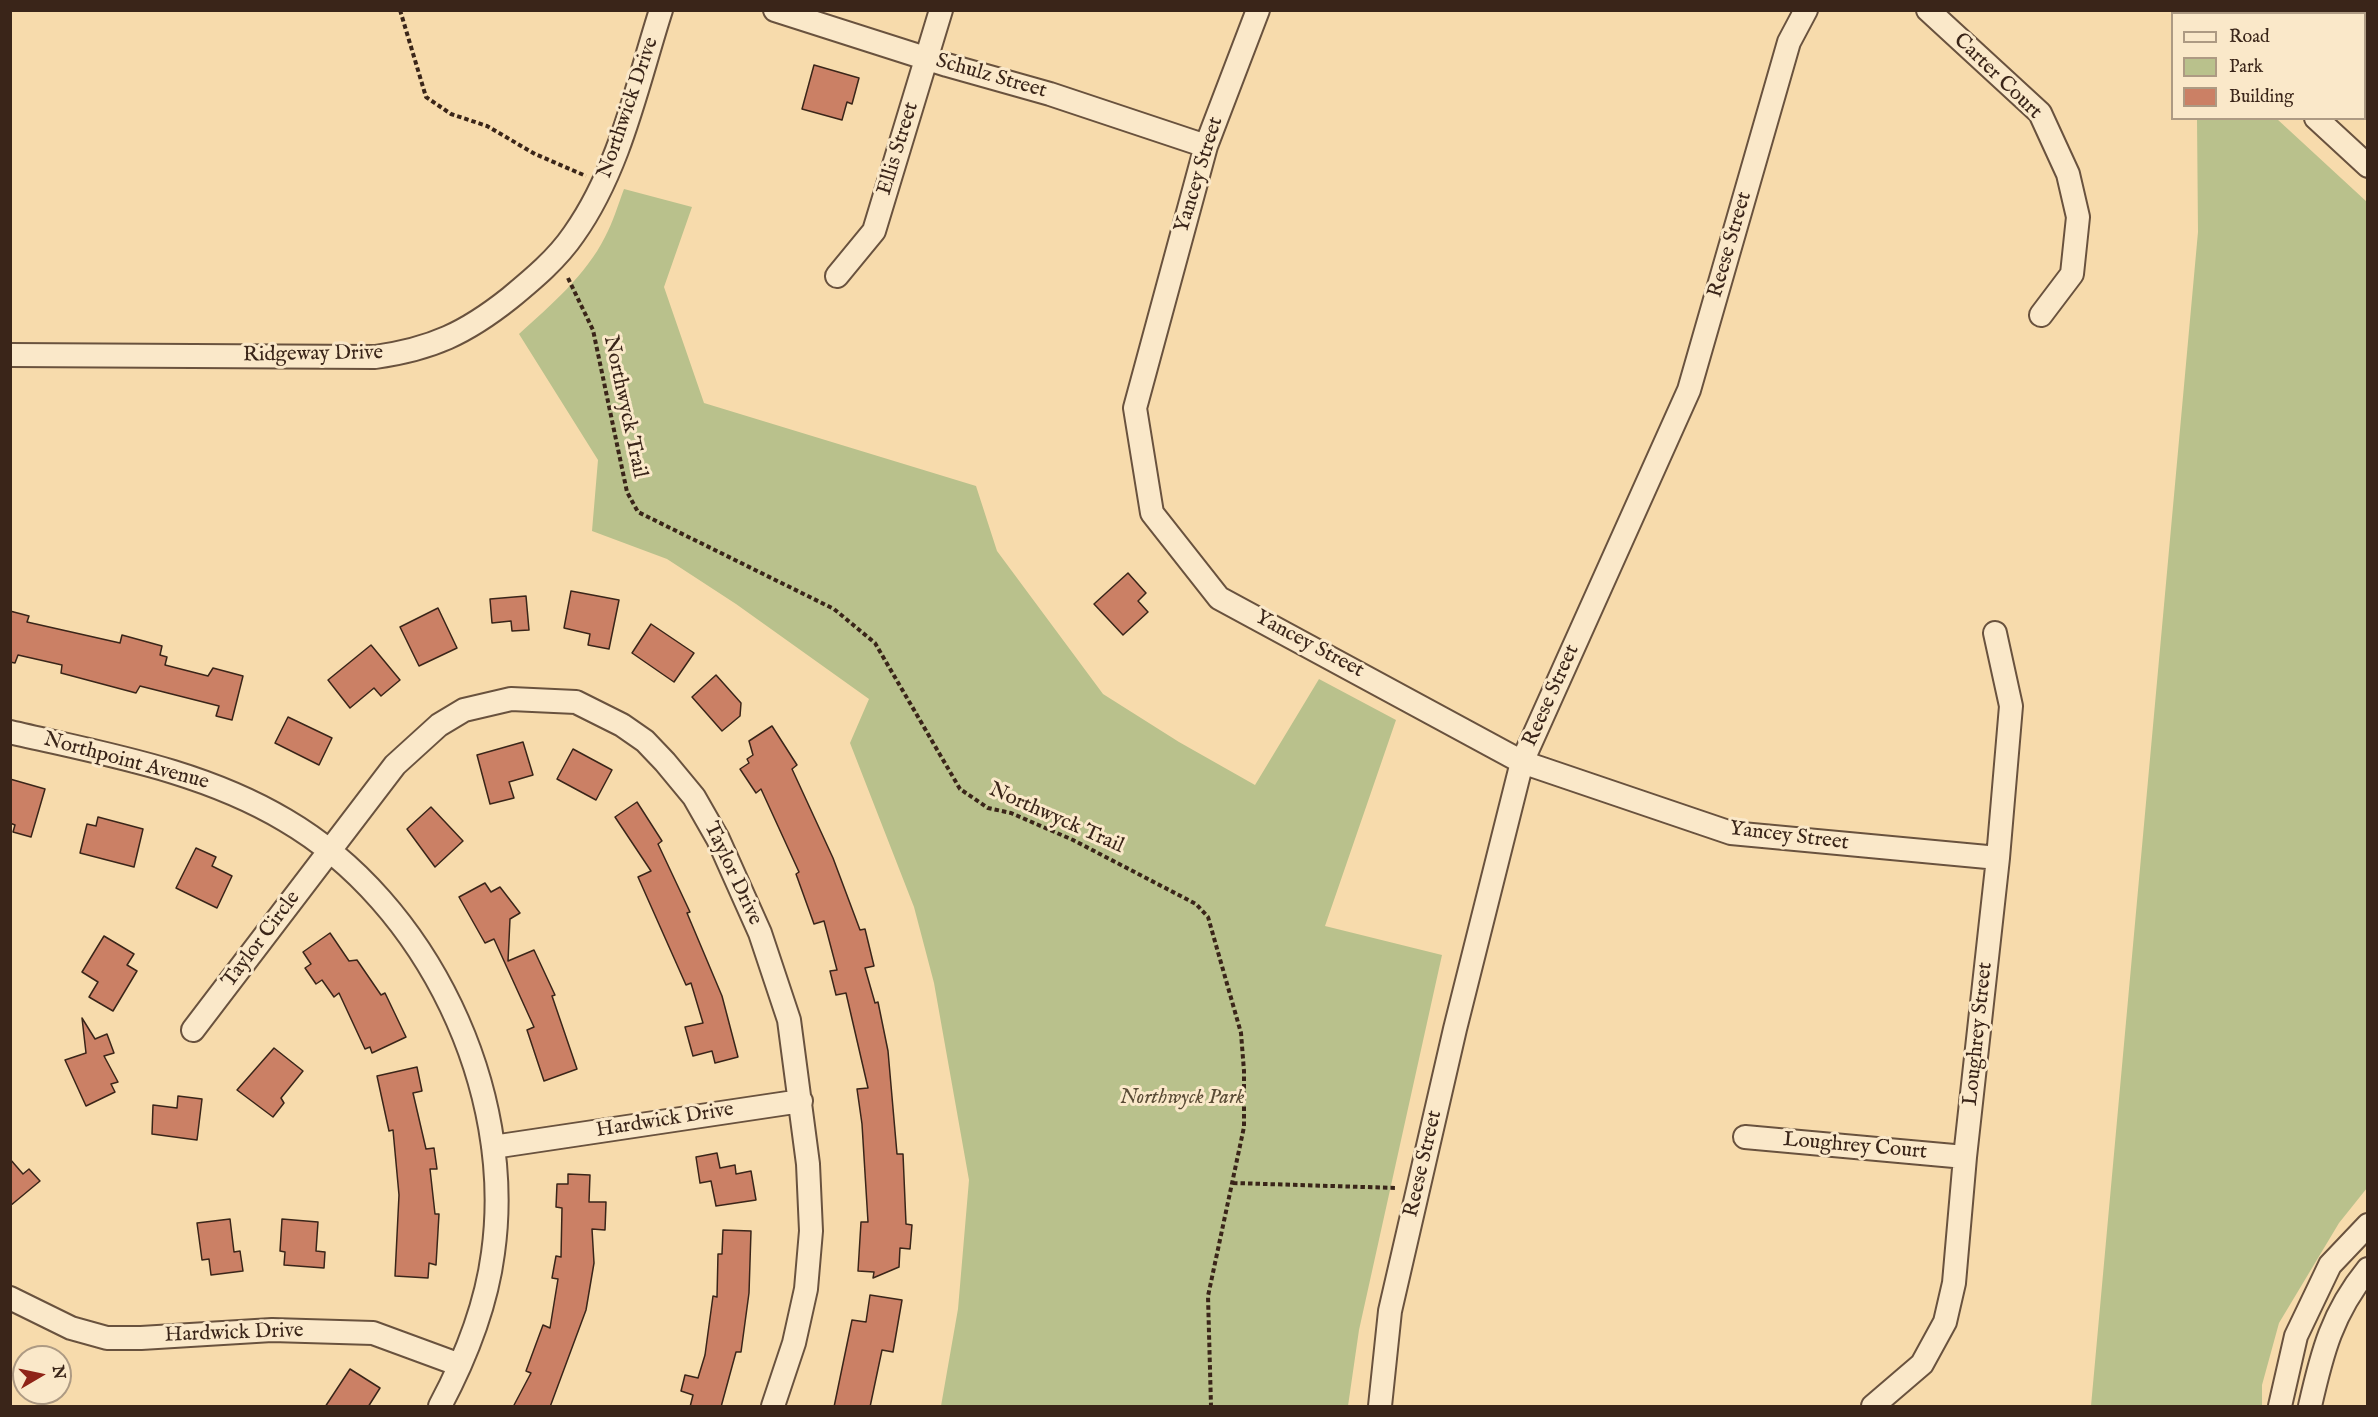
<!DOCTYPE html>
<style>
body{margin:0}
#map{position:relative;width:2378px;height:1417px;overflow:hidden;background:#f7dbac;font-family:"IM FELL English",serif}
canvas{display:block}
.frame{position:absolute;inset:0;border:12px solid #3a2519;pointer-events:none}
.legend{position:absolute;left:2171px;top:12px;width:195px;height:108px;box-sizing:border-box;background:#fae8c9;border:2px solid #ad9a83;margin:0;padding:8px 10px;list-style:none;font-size:18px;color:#3a2519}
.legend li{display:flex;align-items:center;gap:12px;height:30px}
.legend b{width:30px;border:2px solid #ad9a83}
.north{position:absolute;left:12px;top:1345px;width:60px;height:60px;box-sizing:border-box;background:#fae8c9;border:2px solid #ad9a83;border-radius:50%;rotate:81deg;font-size:16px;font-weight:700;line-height:24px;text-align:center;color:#3a2519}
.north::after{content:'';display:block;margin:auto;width:21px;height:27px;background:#8f2418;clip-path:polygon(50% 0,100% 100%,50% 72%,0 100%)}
</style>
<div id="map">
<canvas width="2378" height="1417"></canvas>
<div class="frame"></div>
<ul class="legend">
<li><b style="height:8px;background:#fae8c9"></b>Road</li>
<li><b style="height:16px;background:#b9c18c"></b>Park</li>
<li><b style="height:16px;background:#cb8065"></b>Building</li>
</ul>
<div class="north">N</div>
</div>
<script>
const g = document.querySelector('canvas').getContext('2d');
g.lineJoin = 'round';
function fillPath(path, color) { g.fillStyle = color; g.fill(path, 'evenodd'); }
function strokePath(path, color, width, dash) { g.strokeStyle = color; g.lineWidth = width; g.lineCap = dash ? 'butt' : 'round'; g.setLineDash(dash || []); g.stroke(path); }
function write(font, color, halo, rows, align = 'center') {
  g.font = font + ' "IM FELL English",serif'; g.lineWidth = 6; g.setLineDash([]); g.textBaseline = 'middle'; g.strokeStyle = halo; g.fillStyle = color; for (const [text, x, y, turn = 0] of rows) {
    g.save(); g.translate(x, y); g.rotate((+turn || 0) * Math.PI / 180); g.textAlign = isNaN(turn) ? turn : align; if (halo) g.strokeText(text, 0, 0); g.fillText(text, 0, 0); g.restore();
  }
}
fillPath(new Path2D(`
 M2197,119h80l90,83v986l-28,35 -60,100 -17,62v21h-171l107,-1174z
 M624,189l68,18 -28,80 40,116 272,83 21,65 106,143 76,48 76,43 64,-106 77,41 -71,206 117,29 -83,375 -11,76h-407l17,-97 11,-129 -35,-197 -20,-76 -64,-164 19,-44 -133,-95 -69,-45 -75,-28 6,-71 -79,-126c32,-29 67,-59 86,-97 8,-15 13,-32 19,-48z`), '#b9c18c');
const building = new Path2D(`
 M814,65l45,13 -7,26 -5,-2 -5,18 -40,-11z
 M1128,573l18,20 -8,8 10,11 -25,23 -29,-31z
 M571,591l48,9 -10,49 -21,-4 2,-11 -26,-6z
 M526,596l3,34 -17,1 -1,-10 -19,2 -2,-24z
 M438,608l19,40 -38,18 -19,-39z
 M10,611l19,5 -2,6 93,21 2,-8 40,11 -2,9 7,2 -2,8 43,11 5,-8 30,8 -11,44 -16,-4 3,-10 -79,-20 -4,7 -75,-20 1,-8 -44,-10 -3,8 -5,-1z
 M651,624l43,29 -20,29 -42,-29z
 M371,645l29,35 -19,16 -7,-8 -24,20 -22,-28z
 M716,675l25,28 -1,13 -18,15 -30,-34z
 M288,717l44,21 -13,27 -44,-22z
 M772,726l25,39 -5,4 41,89 27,72 5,-1 9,37 -9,2 10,35 3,-1 10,49 9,103h6l3,70 6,1 -2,24 -10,-1 -1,19 -26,11 1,-6 -16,-1 3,-49h7l-6,-98 -5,-35 11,-1 -22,-95 -10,2 -6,-24 7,-1 -13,-49 -10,3 -18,-50 3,-2 -38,-83 -5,4 -16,-24 9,-6 -2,-4 6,-4 -4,-14z
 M523,742l10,33 -24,7 5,16 -24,6 -13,-49z
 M573,749l39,21 -16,30 -39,-21z
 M10,779l35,10 -14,48 -18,-5 2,-7 -5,-2z
 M637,802l25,39 -4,3 32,68 -3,1 35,83 16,61 -23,6 -3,-12 -19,5 -8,-29 18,-4 -12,-40 -5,2 -48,-108 13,-6 -36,-54z
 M431,807l32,34 -28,26 -28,-38z
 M98,817l45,12 -9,38 -54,-14 7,-29 9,2z
 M196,848l20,9 -4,9 20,10 -15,32 -41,-20z
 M485,883l6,9 9,-5 20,26 -10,6 -2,42 26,-11 21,45 -3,1 25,73 -33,12 -17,-51 7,-3 -40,-88 -9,4 -26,-46z
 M330,933l19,28 8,-1 24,35 4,-2 21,44 -34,16 -2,-6 -5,2 -26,-56 -5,4 -12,-17 -6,4 -11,-16 6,-4 -8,-12z
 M104,936l30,18 -7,11 10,6 -24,40 -24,-14 9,-15 -16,-10z
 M82,1018l13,21 12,-5 7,19 -10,3 14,26 -7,2 4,8 -29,14 -21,-46 21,-7z
 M274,1048l29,23 -22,27 3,5 -11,14 -36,-27z
 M417,1067l5,24 -9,2 13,56 8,-1 3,21h-7l5,45h4l-3,51 -7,-2 -1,15 -33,-2 4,-81 -6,-65 -4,1 -12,-55z
 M178,1096l24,3 -5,41 -45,-6 1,-29 24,3z
 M717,1153l3,15 15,-3 1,9 15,-3 5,29 -40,6 -5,-25 -11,2 -4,-26z
 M10,1159l13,15 6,-5 11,12 -30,25z
 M568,1174l22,1 -1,27h17l-1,28 -13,-1 2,34 -8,47 -36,97h-37l18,-34 -5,-2 17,-46 7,3 8,-49 -6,-1 4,-22 5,1 1,-49 -6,-1 1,-23h11z
 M230,1219l4,33 6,-1 3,20 -32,4 -2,-16 -7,1 -5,-37z
 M282,1219l36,3 -2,29 9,1 -1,16 -40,-3 1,-13 -5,-1z
 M723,1230l28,1 -2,62 -8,59h-5l-15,55h-31l3,-12 -12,-4 4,-16 13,3 7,-23 8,-59 4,1 1,-43h4z
 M870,1295l32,5 -9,52 -11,-2 -12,57h-36l18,-87 14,2z
 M350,1369l30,19 -12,19h-43z`);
fillPath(building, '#cb8065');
strokePath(building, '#3a2519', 1.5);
const minor = new Path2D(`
 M775,10l172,55 103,29 156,52
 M1258,10l-52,136 -71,262 17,105 67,85 303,164 209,71 267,25
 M1928,10l112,103 28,61 10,43 -6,57 -31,41
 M2200,10l3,4
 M2316,118l52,48
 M837,276l37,-45 67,-221
 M10,355l365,2c57,-8 91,-24 135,-59 23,-19 47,-39 64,-64 46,-65 63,-149 87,-224
 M10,732c94,22 191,38 275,88 142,83 231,269 208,433 -7,54 -28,106 -53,153
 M193,1030l202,-265 44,-40 25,-15 47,-11 65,3 46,23 23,16 20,21 29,35 24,42 42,94 29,87 19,144 3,67 -5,58 -12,54 -21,63
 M1745,1137l220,20
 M493,1147l308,-46
 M10,1298l61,30 36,10h34l131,-8 101,3 87,32
 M1380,1406l10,-95 65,-282 67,-267 167,-372 100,-348 17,-32
 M1873,1406l49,-42 23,-42 9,-39 11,-126 33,-299 13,-152 -16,-73
 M2280,1406l16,-70 34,-71 38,-40
 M2310,1406c12,-53 22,-93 58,-137`);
const highway = new Path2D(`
 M2343,10l3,4
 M2364,31l4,2`);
strokePath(minor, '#69523e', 26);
strokePath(highway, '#3a2519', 36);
strokePath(new Path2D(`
 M400,10l26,87 25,17 36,12 48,28 51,22
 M568,278l25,52 34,162 11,20 196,97 41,34 85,146 28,19 23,5 62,27 123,64 12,13 33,116 3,38v56l-36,169 3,110
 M1233,1183l164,5`), '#3a2519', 4, [4.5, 3]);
strokePath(minor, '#fae8c9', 22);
strokePath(highway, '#ecbe76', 33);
write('21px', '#3a2519', '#fae8c9', [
 ["Schulz Street",991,77,16],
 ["Carter Court",1997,77,44],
 ["Northwick Drive",629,108,-71],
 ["Ellis Street",899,149,-73],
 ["Yancey Street",1200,175,-73],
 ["Reese Street",1731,245,-74],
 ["Ridgeway Drive",313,355,-1],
 ["Northwyck Trail",624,407,78],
 ["Yancey Street",1309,645,28],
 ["Reese Street",1552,696,-66],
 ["Northpoint Avenue",126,762,15],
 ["Northwyck Trail",1056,819,24],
 ["Yancey Street",1789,837,7],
 ["Taylor Drive",732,874,65],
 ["Taylor Circle",262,940,-53],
 ["Loughrey Street",1979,1034,-84],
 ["Hardwick Drive",665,1121,-9],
 ["Loughrey Court",1855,1147,5],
 ["Reese Street",1424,1164,-77],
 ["Hardwick Drive",234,1334,-2]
]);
write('italic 21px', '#5a4c36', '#fae8c9', [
 ["Northwyck Park",1182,1099]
]);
</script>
